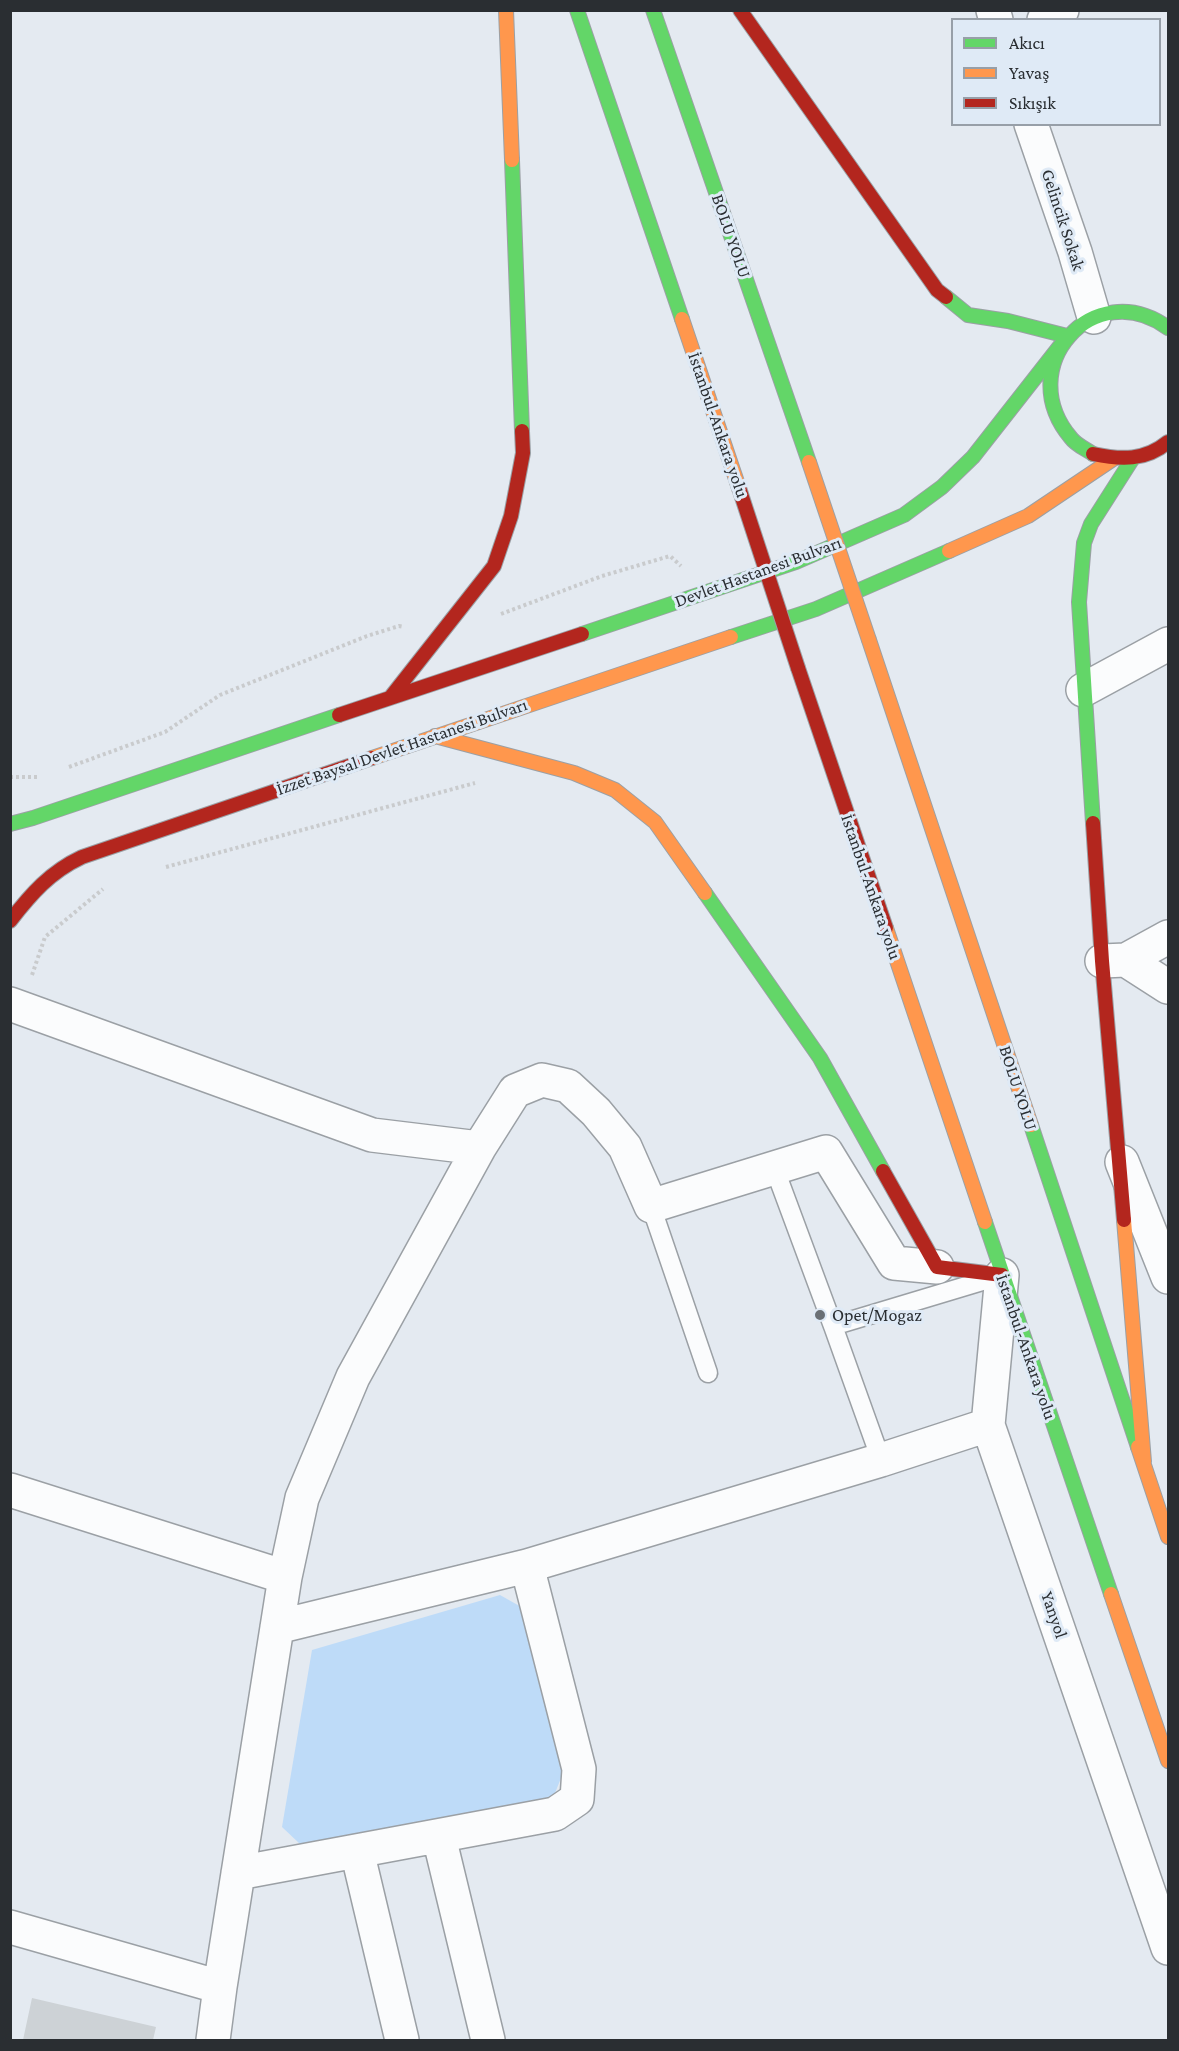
<!DOCTYPE html>
<meta charset="utf-8">
<style>
body{margin:0}
#map{position:relative;width:1179px;height:2051px;overflow:hidden;background:#e4eaf1;font-family:"Crimson Pro",serif}
canvas{display:block}
.frame{position:absolute;inset:0;border:12px solid #2a2e32;pointer-events:none}
.legend{position:absolute;left:951px;top:18px;width:210px;height:108px;box-sizing:border-box;background:#dfeaf6;border:2px solid #979fa8;margin:0;padding:8px 10px;list-style:none;font-size:18px;color:#2a2e32}
.legend li{display:flex;align-items:center;gap:12px;height:30px}
.legend b{width:30px;border:2px solid #979fa8}
</style>
<div id="map">
<canvas width="1179" height="2051"></canvas>
<div class="frame"></div>
<ul class="legend">
<li><b style="height:8px;background:#63d668"></b>Akıcı</li>
<li><b style="height:8px;background:#ff974d"></b>Yavaş</li>
<li><b style="height:8px;background:#b3261e"></b>Sıkışık</li>
</ul>
</div>
<script>
const g = document.querySelector('canvas').getContext('2d');
g.lineJoin = 'round';
function fillPath(path, color) { g.fillStyle = color; g.fill(path, 'evenodd'); }
function strokePath(path, color, width, dash) { g.strokeStyle = color; g.lineWidth = width; g.lineCap = dash ? 'butt' : 'round'; g.setLineDash(dash || []); g.stroke(path); }
function write(font, color, halo, rows, align = 'center') {
  g.font = font + ' "Crimson Pro",serif'; g.lineWidth = 6; g.setLineDash([]); g.textBaseline = 'middle'; g.strokeStyle = halo; g.fillStyle = color; for (const [text, x, y, turn = 0] of rows) {
    g.save(); g.translate(x, y); g.rotate((+turn || 0) * Math.PI / 180); g.textAlign = isNaN(turn) ? turn : align; if (halo) g.strokeText(text, 0, 0); g.fillText(text, 0, 0); g.restore();
  }
}
fillPath(new Path2D(`
 M500,1595l23,13 40,165 -8,20 -13,10 -242,41 -18,-17 30,-177z`), '#bedbf8');
fillPath(new Path2D(`
 M32,1998l124,29 -3,13h-130z`), '#cdd2d6');
const lane = new Path2D(`
 M774,1167l59,159 153,-46
 M651,1206l57,167
 M833,1326l48,134`);
const street = new Path2D(`
 M993,10l3,10
 M1044,20l18,-10
 M1031,124l44,128 19,65
 M1083,690l85,-46
 M1126,960l42,-23
 M1102,961l24,-1 42,27
 M10,1004l362,131 107,13
 M1122,1162l46,115
 M1002,1275l-14,150 180,523
 M10,1490l275,87
 M277,1627l250,-61 354,-106 107,-35
 M439,1837l49,203
 M357,1851l45,189
 M238,1873l317,-59 22,-15 2,-30 -52,-203
 M10,1927l210,60
 M213,2040l7,-53 65,-410 17,-79 51,-121 126,-229 36,-57 27,-11 26,6 28,26 29,35 26,59 175,-54 68,111 43,4`);
const fast = new Path2D(`
 M577,10l105,309
 M653,10l156,452
 M512,160l10,271
 M946,297l22,18 40,6 59,15
 M1093,454c-7,-5 -17,-9 -22,-16 -60,-71 23,-164 97,-110
 M582,634l214,-72 108,-47 38,-28 31,-30 87,-111
 M731,637l85,-28 133,-58
 M1093,823l-14,-221 5,-59 7,-19 42,-66
 M10,824l23,-6 306,-103
 M705,893l115,165 63,113
 M1031,1125l107,322
 M985,1222l126,372`);
const slow = new Path2D(`
 M506,10l6,150
 M682,319l57,169
 M949,551l79,-35 85,-57
 M869,640l162,485
 M435,736l139,37 41,17 40,32 50,71
 M372,758l359,-121
 M886,928l99,294
 M1124,1220l20,242
 M1138,1447l30,90
 M1111,1594l57,167`);
const jam = new Path2D(`
 M740,10l197,280 9,7
 M1093,454c28,6 52,7 75,-12
 M798,668l88,260
 M390,698l104,-132 17,-50 12,-63 -1,-22
 M339,715l243,-81
 M1093,823l9,138 22,259
 M10,921c21,-27 40,-49 72,-64l290,-99
 M883,1171l54,96 65,8`);
strokePath(lane, '#9ba0a5', 21);
strokePath(street, '#9ba0a5', 36);
strokePath(fast, '#9ba0a5', 16);
strokePath(slow, '#9ba0a5', 16);
strokePath(jam, '#9ba0a5', 16);
strokePath(new Path2D(`
 M501,614l101,-38 68,-20 11,10
 M69,767l96,-35 55,-37 147,-59 32,-10 5,1
 M10,777h30
 M166,867l309,-84
 M32,975l13,-38 58,-48`), '#c9cbcd', 4, [3, 3]);
strokePath(lane, '#fbfcfd', 18);
strokePath(street, '#fbfcfd', 33);
strokePath(fast, '#63d668', 14);
strokePath(slow, '#ff974d', 14);
strokePath(jam, '#b3261e', 14);
const slowBridge = new Path2D(`
 M809,462l60,178`);
const jamBridge = new Path2D(`
 M739,488l59,180`);
strokePath(slowBridge, '#9ba0a5', 16, []);
strokePath(jamBridge, '#9ba0a5', 16, []);
strokePath(slowBridge, '#ff974d', 14);
strokePath(jamBridge, '#b3261e', 14);
for (const [x, y, r, color] of [
 [820,1315,6,"#6b7075"]
]) { const dot = new Path2D(); dot.arc(x, y, r, 0, 2 * Math.PI); g.fillStyle = color; g.fill(dot); strokePath(dot, '#dfeaf6', 2); }
write('18px', '#2a2e32', '#dfeaf6', [
 ["Gelincik Sokak",1063,220,72],
 ["BOLU YOLU",731,236,71],
 ["İstanbul-Ankara yolu",718,425,71],
 ["Devlet Hastanesi Bulvarı",758,572,-20],
 ["İzzet Baysal Devlet Hastanesi Bulvarı",402,747,-19],
 ["İstanbul-Ankara yolu",871,887,71],
 ["BOLU YOLU",1018,1088,72],
 ["İstanbul-Ankara yolu",1026,1347,71],
 ["Yanyol",1054,1615,71]
]);
write('18px', '#2a2e32', '#dfeaf6', [
 ["Opet/Mogaz",832,1315]
], 'left');
</script>
